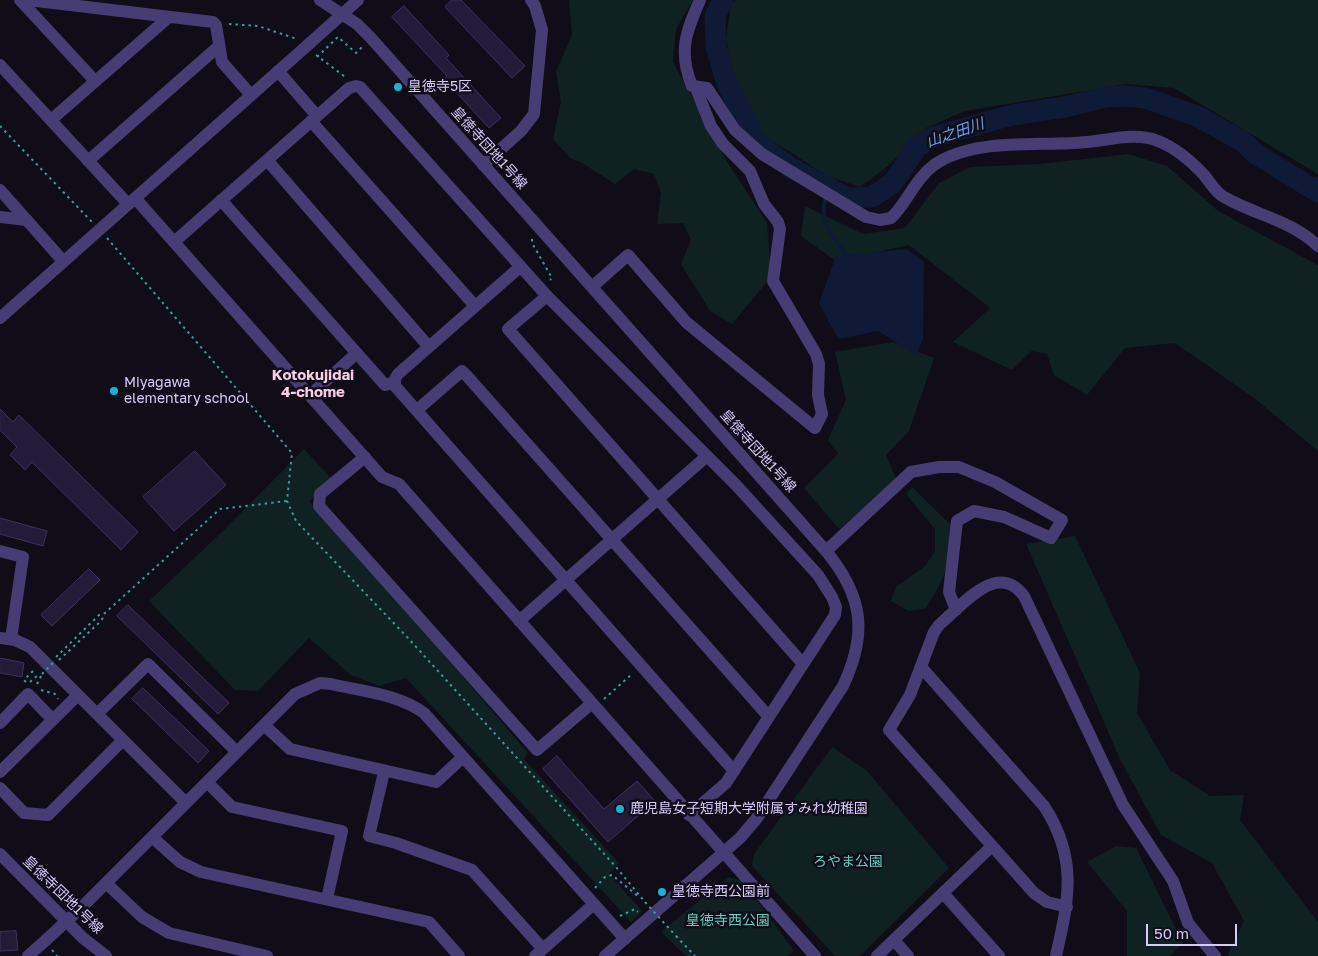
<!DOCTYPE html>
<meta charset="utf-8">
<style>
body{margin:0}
#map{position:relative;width:1318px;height:956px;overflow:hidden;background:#100d19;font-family:"Golos Text",sans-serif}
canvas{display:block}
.scale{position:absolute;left:1146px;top:924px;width:91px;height:22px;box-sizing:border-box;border:2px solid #d5cbf8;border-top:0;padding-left:6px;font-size:15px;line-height:18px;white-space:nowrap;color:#d5cbf8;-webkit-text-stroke:4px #100d19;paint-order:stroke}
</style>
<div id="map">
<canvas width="1318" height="956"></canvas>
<div class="scale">50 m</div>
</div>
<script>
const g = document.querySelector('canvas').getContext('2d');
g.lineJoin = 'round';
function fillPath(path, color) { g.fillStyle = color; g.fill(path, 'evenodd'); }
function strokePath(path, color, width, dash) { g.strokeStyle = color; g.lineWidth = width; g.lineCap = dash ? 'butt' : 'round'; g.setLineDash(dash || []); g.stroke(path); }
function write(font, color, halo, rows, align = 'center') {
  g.font = font + ' "Golos Text","Noto Sans JP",sans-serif'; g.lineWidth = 5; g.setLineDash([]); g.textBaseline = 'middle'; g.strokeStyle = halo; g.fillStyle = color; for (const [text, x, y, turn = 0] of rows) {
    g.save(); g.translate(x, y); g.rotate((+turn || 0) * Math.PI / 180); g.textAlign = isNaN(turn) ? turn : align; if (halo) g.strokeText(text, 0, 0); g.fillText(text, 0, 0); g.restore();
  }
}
fillPath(new Path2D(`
 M569,0h124l-17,29 -3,33 53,98 41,63 4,54 -39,47 -22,-13 -29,-47 10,-24 -8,-17 -26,1 4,-31 -7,-19 -20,-5 -19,15 -33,-21 -12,-5 -17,-19 8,-37 -5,-31 16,-36z
 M736,0h582v174l-144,-86 -47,-4 -162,27 -39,17 -38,38 -28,21 -33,-11 -65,-42 -28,-53 -8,-42 5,-35z
 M1128,154l39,12 51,45 100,54v186l-64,-53 -79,-55 -50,5 -38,47 -33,-20 -7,-21 -16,-3 -19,19 -59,-28 37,-34 -81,-63 -73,16 -35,-25 4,-30 58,28 42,-6 34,-45 31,-16 70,-3z
 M893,342l41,16 -25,73 -23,24 11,26 -58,48 -35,-41 34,-34 -10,-14 18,-40 -11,-48z
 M304,449l26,28 -21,25 67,73 152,178 -4,6 95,104 -10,11 33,37 -11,11 -225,-244 -27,8 -28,-11 -42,-37 -51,53 -23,-1 -86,-89 76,-72z
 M912,487l42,41c-3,33 -10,52 -28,80l-17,3 -18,-10 5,-14 29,-21 10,-15v-22l-29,-35z
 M1075,536l65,137 -3,40 33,57 40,26 34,-1 -4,25 78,102v34h-89l-1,-2 16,-33 -32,-58 -51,-28 -40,-74 -95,-217z
 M832,747l35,24 82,97 -89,88h-25l-83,-90 2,-12z
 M1116,846l20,2 47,95 -13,13h-43v-45l-40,-49z
 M728,877l15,4 51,70 -7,5h-101l-25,-24z`), '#102122');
fillPath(new Path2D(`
 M907,249l17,13 -1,77 -7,16 -38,-24 -40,8 -19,-36 17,-47z`), '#0f1a36');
strokePath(new Path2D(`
 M1313,187l5,-8
 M826,197c-9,25 8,42 24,61`), '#0f1a36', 4);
strokePath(new Path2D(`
 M723,0l-8,16 1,31 11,37 30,58 34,26 56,30 25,-1 21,-14 24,-36 16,-10 79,-22 53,-8 41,-10 19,-1 20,2 52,18 45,25 14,13 62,38`), '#0f1a36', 21);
const building = new Path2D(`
 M452,0h9l64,66 -13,12 -67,-71z
 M404,6l45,49 -3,3 55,60 -12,10 -45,-49 3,-3 -55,-59z
 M0,409l13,13 6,-7 119,117 -17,18 -89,-88 -7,8 -15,-15 7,-8 -17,-17z
 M195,451l31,34 -52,46 -31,-34z
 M0,518l47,13 -4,15 -43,-12z
 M89,569l11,11 -48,46 -11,-11z
 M128,605l101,98 -11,11 -101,-98z
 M0,658l24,5 -2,14 -22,-4z
 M143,688l66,63 -11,12 -66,-64z
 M557,756l47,53 33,-28 18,20 -47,41 -65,-73z
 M16,931l2,19 -18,1v-19z`);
fillPath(building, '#241b38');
strokePath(building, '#3f3061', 1);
strokePath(new Path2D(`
 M229,24l29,2 39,13
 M316,55l28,21
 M317,57l21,-20 18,16 6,-6
 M0,126l92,96
 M107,238l185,215 -5,48 9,20 112,117 208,229 29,35
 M532,239v4l20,35 -2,2
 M56,657l43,-42 6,-2 115,-104 67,-8
 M59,660l42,-39 4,-7
 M26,682l-2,-2 11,-11
 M30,682l9,-8
 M37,684l4,-8
 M41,690l14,4 3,5
 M604,699l28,-25
 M595,888l10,-11 7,-2 27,22
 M620,916l15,-7 3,3
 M676,936l19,20
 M52,950l5,6`), '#3a9a9e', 2, [2.5, 4]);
strokePath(new Path2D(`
 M20,0l75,81
 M28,0l185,22 3,3 6,37 29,33
 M320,0l37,24 14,14 455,513c37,45 42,82 17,135l-86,132 -17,20 -135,118
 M700,0c-14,32 -22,51 -8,86l15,2 28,42 27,24 104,63 14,3 11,-2c16,-15 24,-39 43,-53 40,-28 106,-18 153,-23 23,-2 49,-10 71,-1 18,7 33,20 46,34 6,7 12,18 20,22 31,18 67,23 94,49
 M0,65l128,139
 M278,71l39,45
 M51,120l118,-103
 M311,121l164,185
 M267,160l162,187
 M88,161l131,-115
 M483,165l38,-34 13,-17 8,-84 -7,-24 -4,-6
 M0,190l63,71
 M135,198l247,279 17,7 416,472
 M221,200l164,185 10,-3
 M0,217l27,3
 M174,242l175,-154 7,-2 4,1 187,209 189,189 82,90 14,22 4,10 -1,8 -109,168 -37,32
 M520,267l-122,107 -3,5v7l339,385
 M592,287l36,-32 58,67 129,106 7,-14 -4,-19 1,-31 -3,-10 -43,-73 7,-52 -2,-7 -14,-18 -14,-33 -27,-27 -12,-18 -16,-40
 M547,296l-39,33 295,335
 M0,318l310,-275
 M310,395l47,-42
 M417,410l45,-39 5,5 302,341
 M365,457l-45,37 -1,12 218,244 54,-46
 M0,551l23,6 -12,82
 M826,551l85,-79 28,-5h20l36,15 67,38 -11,18 -47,-21 -30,-6 -17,10 -8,71 7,18
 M519,621l188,-165
 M0,638l15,2 15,7 156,156
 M922,668l122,138c34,52 25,93 12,150
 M97,714l51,-50 89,88
 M0,723l28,-29 25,26
 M264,725l26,24 146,33 27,-25
 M0,772l78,-77
 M384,772l-15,64 27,7 76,27 71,79
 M207,782l25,25 110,24 -15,68
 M0,788l24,25 24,2 75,-75
 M152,837l28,25 21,10 228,50 30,34
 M0,854l83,84 23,18
 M106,883l36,34 27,16 98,23
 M943,893l56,63
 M82,907l213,-213 25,-11 11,1c29,7 68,10 93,29l201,226
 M1067,907l-20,-5 -13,-9 -145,-163 21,-35 24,-63 5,-7c24,-20 58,-65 85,-29l99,209 50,76 15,42 27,33
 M894,940l14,16
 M28,956l18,-16
 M535,956l59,-52
 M877,956l115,-110`), '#453d73', 12);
strokePath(new Path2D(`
 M42,674l12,-12
 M645,902l31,34`), '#3a9a9e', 2, [2.5, 4]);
strokePath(new Path2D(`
 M310,43l48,-43
 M46,940l36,-33`), '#453d73', 12);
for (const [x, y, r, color] of [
 [398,87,5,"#1bb0d5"],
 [114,391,5,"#1bb0d5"],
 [620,809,5,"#1bb0d5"],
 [662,892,5,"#1bb0d5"]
]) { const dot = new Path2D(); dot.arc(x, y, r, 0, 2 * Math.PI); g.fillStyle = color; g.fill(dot); strokePath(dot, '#100d19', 2); }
write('14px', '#d5cbf8', '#100d19', [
 ["皇徳寺5区",408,87],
 ["Miyagawa",124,383],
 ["elementary school",124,399],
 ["鹿児島女子短期大学附属すみれ幼稚園",630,809],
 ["皇徳寺西公園前",672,892]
], 'left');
write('14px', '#d5cbf8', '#100d19', [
 ["皇徳寺団地1号線",489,148,48],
 ["皇徳寺団地1号線",758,451,48],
 ["皇徳寺団地1号線",63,895,44]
]);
write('14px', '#62cebe', '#100d19', [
 ["ろやま公園",848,862],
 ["皇徳寺西公園",728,921]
]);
write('italic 15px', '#66a1ec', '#100d19', [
 ["山之田川",955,133,-19]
]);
write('bold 15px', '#f9cde4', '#100d19', [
 ["Kotokujidai",313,375],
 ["4-chome",313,392]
]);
</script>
